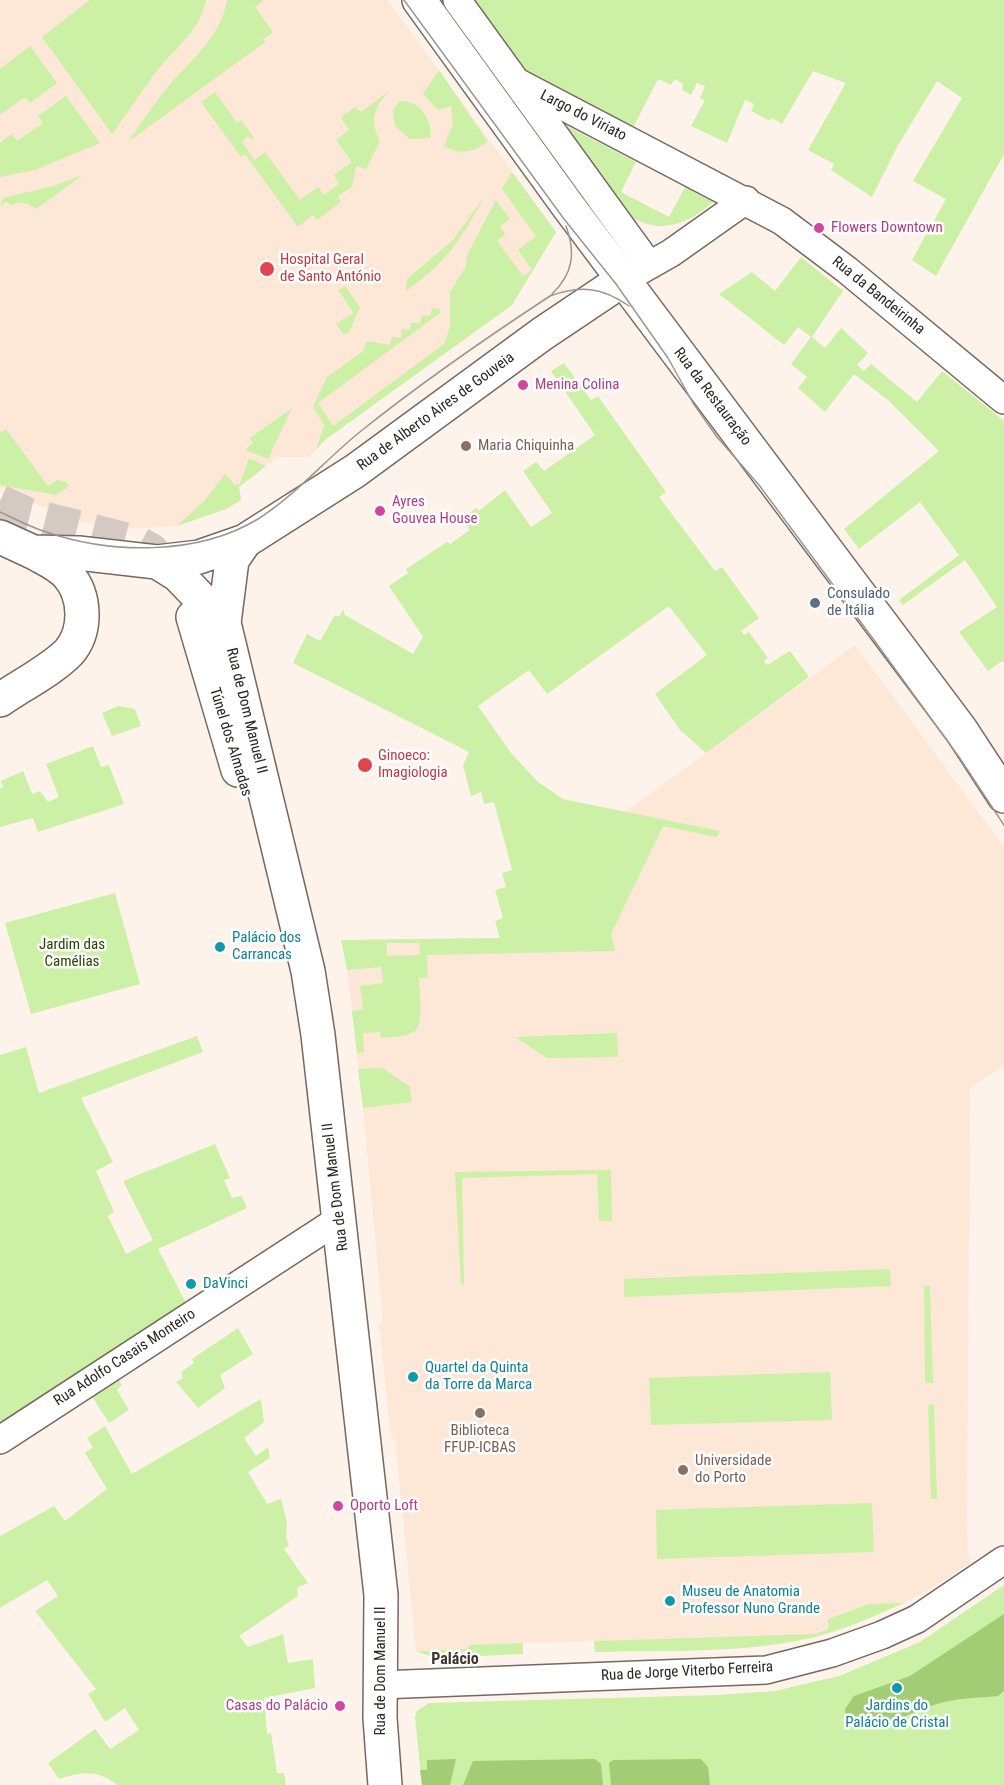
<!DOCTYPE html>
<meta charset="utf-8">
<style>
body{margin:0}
canvas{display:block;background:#fef3eb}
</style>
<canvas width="1004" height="1785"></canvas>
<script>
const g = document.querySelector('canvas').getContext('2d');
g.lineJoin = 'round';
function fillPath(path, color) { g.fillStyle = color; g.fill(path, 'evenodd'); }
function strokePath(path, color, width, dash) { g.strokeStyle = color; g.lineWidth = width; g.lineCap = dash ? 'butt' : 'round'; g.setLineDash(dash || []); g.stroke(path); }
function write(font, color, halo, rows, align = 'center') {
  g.font = font + ' "Roboto Condensed",sans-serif'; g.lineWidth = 5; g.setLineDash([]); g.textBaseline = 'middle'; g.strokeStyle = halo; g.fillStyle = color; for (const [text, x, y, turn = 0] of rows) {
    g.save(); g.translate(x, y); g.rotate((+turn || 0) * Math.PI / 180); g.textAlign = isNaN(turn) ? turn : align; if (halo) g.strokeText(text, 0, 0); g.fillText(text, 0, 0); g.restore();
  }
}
fillPath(new Path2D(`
 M0,0h388l168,232 -44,73 -187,135 -16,17h-30l-13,9 -27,21 2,13 -15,9 -49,17 -55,3 -56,-11 -66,-31z
 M855,645l149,202v219l-34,22 -3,434 1,30 3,11 -46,29 -48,23 -65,23 -31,6 -32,3 -154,5 -1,-11 -125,4v4l-53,2 -21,-213h-4l-12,-115h4l-20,-215 -17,-148 -5,-20 159,-2 118,-121z`), '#fde8d8');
fillPath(new Path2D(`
 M90,0h116c-6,32 -34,50 -53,76 -14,19 -27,39 -41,58l-70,-97z
 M227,0h37l-9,7 18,25 -10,7 2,3 -137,100c11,-16 22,-33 35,-49 24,-31 57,-52 64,-93z
 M474,0h530v154l-68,122 -24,-16 34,-61 -33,-18 49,-83 -25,-17 -40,66 -25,50 -41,-27 3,-6 -26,-14 38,-67 -33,-12 -31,53 -10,-6 -2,3 -19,-10 3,-7 -9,-4 -18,43 -36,-17 14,-26 -5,-2 5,-12 -8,-3 -6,12 -9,-5 1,-6 -8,-5 -4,6 -13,-6 -25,49 -107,-58z
 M30,46l27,37 -27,20 -5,-6 -25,18v-46z
 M439,70l49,72c-15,10 -27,14 -44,4l9,-22 -2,-18 -13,4 -15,-16z
 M389,91c-15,17 -20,29 -9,50l-14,28 -10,-3 -4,21 -14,9 3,6 -24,18 -4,-5 -15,12 -53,-73 -4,3 -40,-55 14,-10 22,31 4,-3 13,18 -3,2 -3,-4 -6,5 12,19 11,-8 35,48 18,-13 6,8 15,-11 -5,-9 18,-13 -16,-22 13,-10 -8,-13 14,-10 6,5z
 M66,96l34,47 -65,27 -35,7v-34l11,-9 6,7 26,-18 -5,-7z
 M403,101c18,1 30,20 27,37l-20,1 -15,-13 -2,-16 6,-8z
 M563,124l73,38 -15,30 48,25 16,-30 28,15c-25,22 -51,33 -82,15z
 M512,172l44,60 -44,73 -187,135 -9,10 8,-25 -11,-18 14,-30 36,-26 4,-10 23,4 2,-8 9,1 1,-9 8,1 1,-7h9l2,-8 8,1 2,-8 8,1v4l-122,90 15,23 111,-82 6,-17v-35l16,-26 1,-11 29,-55 14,19 -10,7 5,8 -8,7 26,35 9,-6 -14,-20 18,-14 -34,-47z
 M83,175l-47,34c-9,-7 -14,-8 -25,-4l-5,-3 -6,4 3,-8 50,-12z
 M484,197c-24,45 -37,64 -78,94l1,-12 46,-39z
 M801,257l42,34 -31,46 13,11 16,-20 27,25 -11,12 7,6 7,-7 46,38 25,-31 62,50v242l-2,-2 -14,10 -29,-39 38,-25 -32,-47 -62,45 -4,-5 60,-45 -39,-53 -61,47 -15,-20 95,-78 -51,-51 -34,-26 -29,38 -27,-24 9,-11 -16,-13 20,-27 -13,-10 -14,18 -65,-51 33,-22 23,19z
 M345,286l15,21 -11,25 -5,3 -8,-11 18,-11 -16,-23z
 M564,363l27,37 7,-4 68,96 -7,5 56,74 7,-4 37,51 -18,13 3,4 5,-3 19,26 -4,3 3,4 23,-14 19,26 -103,76 -26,-23 -25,-36 52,-39 -38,-49 -122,88 -18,-24 -51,36 33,47 27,29 25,17 157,32 -3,6 -54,-11 -52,108 4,17 -188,4 1,23h-9c0,11 5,47 -4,53 -8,6 -25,6 -34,7l-1,-6 -17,1 1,19 -7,1 -5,-42 11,-2 -3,-23 23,-3 -2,-16 -34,3 -6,-30 159,-2 -5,-17 8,-3 -8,-28 11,-3 -4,-14 10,-3 -18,-68 -10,2 -3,-12 -10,4 -8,-31 6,-13 -176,-89 14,-29 13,7 15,-26 4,2 4,-7 2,5 68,39 10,-17 -34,-51 19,-13 -2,-4 41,-27 3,2 20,-14 -8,-12 14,-10 3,3 26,-21 26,37 21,-14 -29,-42 13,-9 8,9 51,-36 -44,-64zM387,943h32l1,12 -33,1z
 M292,408l-24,51 -23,-9 8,-7 -3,-5z
 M6,429l42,57 9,-6 9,2 3,4 -12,9 -57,-10v-52z
 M249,458l17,8 -27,21 2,13 -15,9 -49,17 27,-25 21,-27 10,11 5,-1z
 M118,706l17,3 6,17 -29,10 -10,-23z
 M93,746l8,21 8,-2 15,39 -86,28 -5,-14 -33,9v-38l3,-2 -2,-6 22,-10 9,23 8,-3 8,11 11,-5 -13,-33z
 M115,893l25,91 -109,30 -26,-91z
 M617,1033l1,24 -71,1 -32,-21z
 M197,1036l6,16 -122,46 32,64 -17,9 18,41 -6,4 18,38 27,-14 -30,-59 92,-37 15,34 -6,2 8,18 10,-2 5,12 -89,41 28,54 -186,122v-370l26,-8 13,46z
 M383,1068l27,19 2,15 -49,6 -5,-39z
 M611,1170l1,51h-13l-2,-47 -135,4 2,106 -3,1 -6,-113z
 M890,1269l1,17 -267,11v-18z
 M930,1286l3,97h-8l-1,-97z
 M238,1328l15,26 -33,21 5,13 -27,20 -22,-26 7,-4 -2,-6 13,-9 -2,-4z
 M830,1372l2,48 -181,5 -2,-47z
 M117,1378l5,7 -5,5 12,20 -20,13 -18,-28z
 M261,1399l3,23 -20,16 12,18 12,-9 2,11 -22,14 19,32 14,-5 6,24 -1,14 3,8 -5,4 24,34 -11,5 1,8 -59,40 9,11 35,-13 5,29 25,-4 2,29 -51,10 3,36 4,-1 6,40h7l2,12h-169c-19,-16 -36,-13 -58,-6l-11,-16 47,-34 15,20 29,-19 -14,-22 -20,14 -17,-28 8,-5 -61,-78 23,-15 -11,-16 -47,28v-72l54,-30 11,15 42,-32 -22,-36 8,-6 -6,-9 18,-12 27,48z
 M934,1404l3,95h-6l-3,-94z
 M872,1503l2,49 -217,7 -1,-49z
 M1004,1585v200h-582l-7,-68 2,-6 12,-8 288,-8 58,-4 64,-15 81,-34z
 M904,1603c-30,13 -62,28 -94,35 -70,16 -144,12 -215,14l-1,-11 222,-7 12,-5v-10l41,-15z
 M523,1643v11l-88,4 -19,-7 52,-2 1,-4z`), '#cbf0a6');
fillPath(new Path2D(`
 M1004,1614v77l-6,5c-20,2 -42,2 -61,8 -28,8 -53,27 -84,22l-7,-8 -1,-9 9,-13 56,-20z
 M456,1759l-6,26h-28l-2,-15h7v-10z
 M595,1759l6,5 2,21h-140l10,-24z
 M701,1759l7,8 2,18h-99l-2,-22 4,-3z`), '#a3cd74');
strokePath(new Path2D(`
 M0,501l28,13 110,28 14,8 19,26`), '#d4cac3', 33, [33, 16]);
const minor = new Path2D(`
 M457,0l192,265
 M517,82l265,139 65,49 157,130
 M634,274l37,-21 75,-53
 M0,1440l341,-222
 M380,1685l386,-15 66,-17 50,-18 35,-16 87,-59`);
const tertiary = new Path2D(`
 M0,700c20,-14 53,-31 69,-48 18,-21 17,-56 -1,-77 -10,-11 -23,-16 -35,-23`);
const secondary = new Path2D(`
 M419,0l149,206 393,524 43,66
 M0,537l33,15 45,1 79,9 42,-5 46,-16 110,-70 187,-137 82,-55
 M245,541l-13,19 -8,63 84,348 10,64 63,560 -1,123 5,67
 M157,562l21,13 46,48
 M193,617l45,153`);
strokePath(minor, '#756960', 30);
strokePath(tertiary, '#756960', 36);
strokePath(secondary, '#756960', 36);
strokePath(minor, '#fff', 27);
strokePath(tertiary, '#fff', 33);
strokePath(secondary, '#fff', 33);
strokePath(new Path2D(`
 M404,0l160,219 52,65 52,74 25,45 24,34 42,48 115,155 85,117 45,68
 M552,294c21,-20 24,-41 14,-68
 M0,512c15,7 30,15 46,20 65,22 151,24 212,-13 38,-24 68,-60 103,-88 60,-48 125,-93 189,-135 30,-11 52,-9 79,10`), '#9d958f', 1.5);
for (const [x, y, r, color] of [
 [819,228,6,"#d1479c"],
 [267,269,8,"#e0444e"],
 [523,385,6,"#d1479c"],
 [466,446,6,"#8d6e63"],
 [380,511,6,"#d1479c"],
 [815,603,6,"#5c6f8a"],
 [365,765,8,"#e0444e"],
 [220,947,6,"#0f9aa8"],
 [191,1284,6,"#0f9aa8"],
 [413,1377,6,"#0f9aa8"],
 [480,1413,6,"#8d6e63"],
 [683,1470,6,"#8d6e63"],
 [338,1506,6,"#d1479c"],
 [670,1601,6,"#0f9aa8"],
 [897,1688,6,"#0f9aa8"],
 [340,1706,6,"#d1479c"]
]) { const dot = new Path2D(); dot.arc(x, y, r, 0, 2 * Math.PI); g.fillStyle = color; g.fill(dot); strokePath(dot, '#fff', 2); }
write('15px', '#2b2622', '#fff', [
 ["Largo do Viriato",583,116,27],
 ["Rua da Bandeirinha",878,296,39],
 ["Rua da Restauração",712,397,53],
 ["Rua de Alberto Aires de Gouveia",436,412,-36],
 ["Rua de Dom Manuel II",246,711,76],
 ["Túnel dos Almadas",230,742,73],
 ["Rua de Dom Manuel II",336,1187,-97],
 ["Rua Adolfo Casais Monteiro",125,1358,-33],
 ["Rua de Dom Manuel II",381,1671,-90],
 ["Rua de Jorge Viterbo Ferreira",687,1672,-3]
]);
write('15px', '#b23c85', '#fff', [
 ["Flowers Downtown",831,228],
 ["Menina Colina",535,385],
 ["Ayres",392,502],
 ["Gouvea House",392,519],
 ["Oporto Loft",350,1506],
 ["Casas do Palácio",328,1706,"right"]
], 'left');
write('15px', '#be3a42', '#fff', [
 ["Hospital Geral",280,260],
 ["de Santo António",280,277],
 ["Ginoeco:",378,756],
 ["Imagiologia",378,773]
], 'left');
write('15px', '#785e54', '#fff', [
 ["Maria Chiquinha",478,446],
 ["Biblioteca",480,1431,"center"],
 ["FFUP-ICBAS",480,1448,"center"],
 ["Universidade",695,1461],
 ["do Porto",695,1478]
], 'left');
write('15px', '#4e5e75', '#fff', [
 ["Consulado",827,594],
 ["de Itália",827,611]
], 'left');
write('15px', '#0d838f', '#fff', [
 ["Palácio dos",232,938],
 ["Carrancas",232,955],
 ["DaVinci",203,1284],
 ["Quartel da Quinta",425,1368],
 ["da Torre da Marca",425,1385],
 ["Museu de Anatomia",682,1592],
 ["Professor Nuno Grande",682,1609],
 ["Jardins do",897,1706,"center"],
 ["Palácio de Cristal",897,1723,"center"]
], 'left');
write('15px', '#294200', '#fff', [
 ["Jardim das",72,945],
 ["Camélias",72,962]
]);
write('bold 16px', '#40352d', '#fff', [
 ["Palácio",455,1660]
]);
</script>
